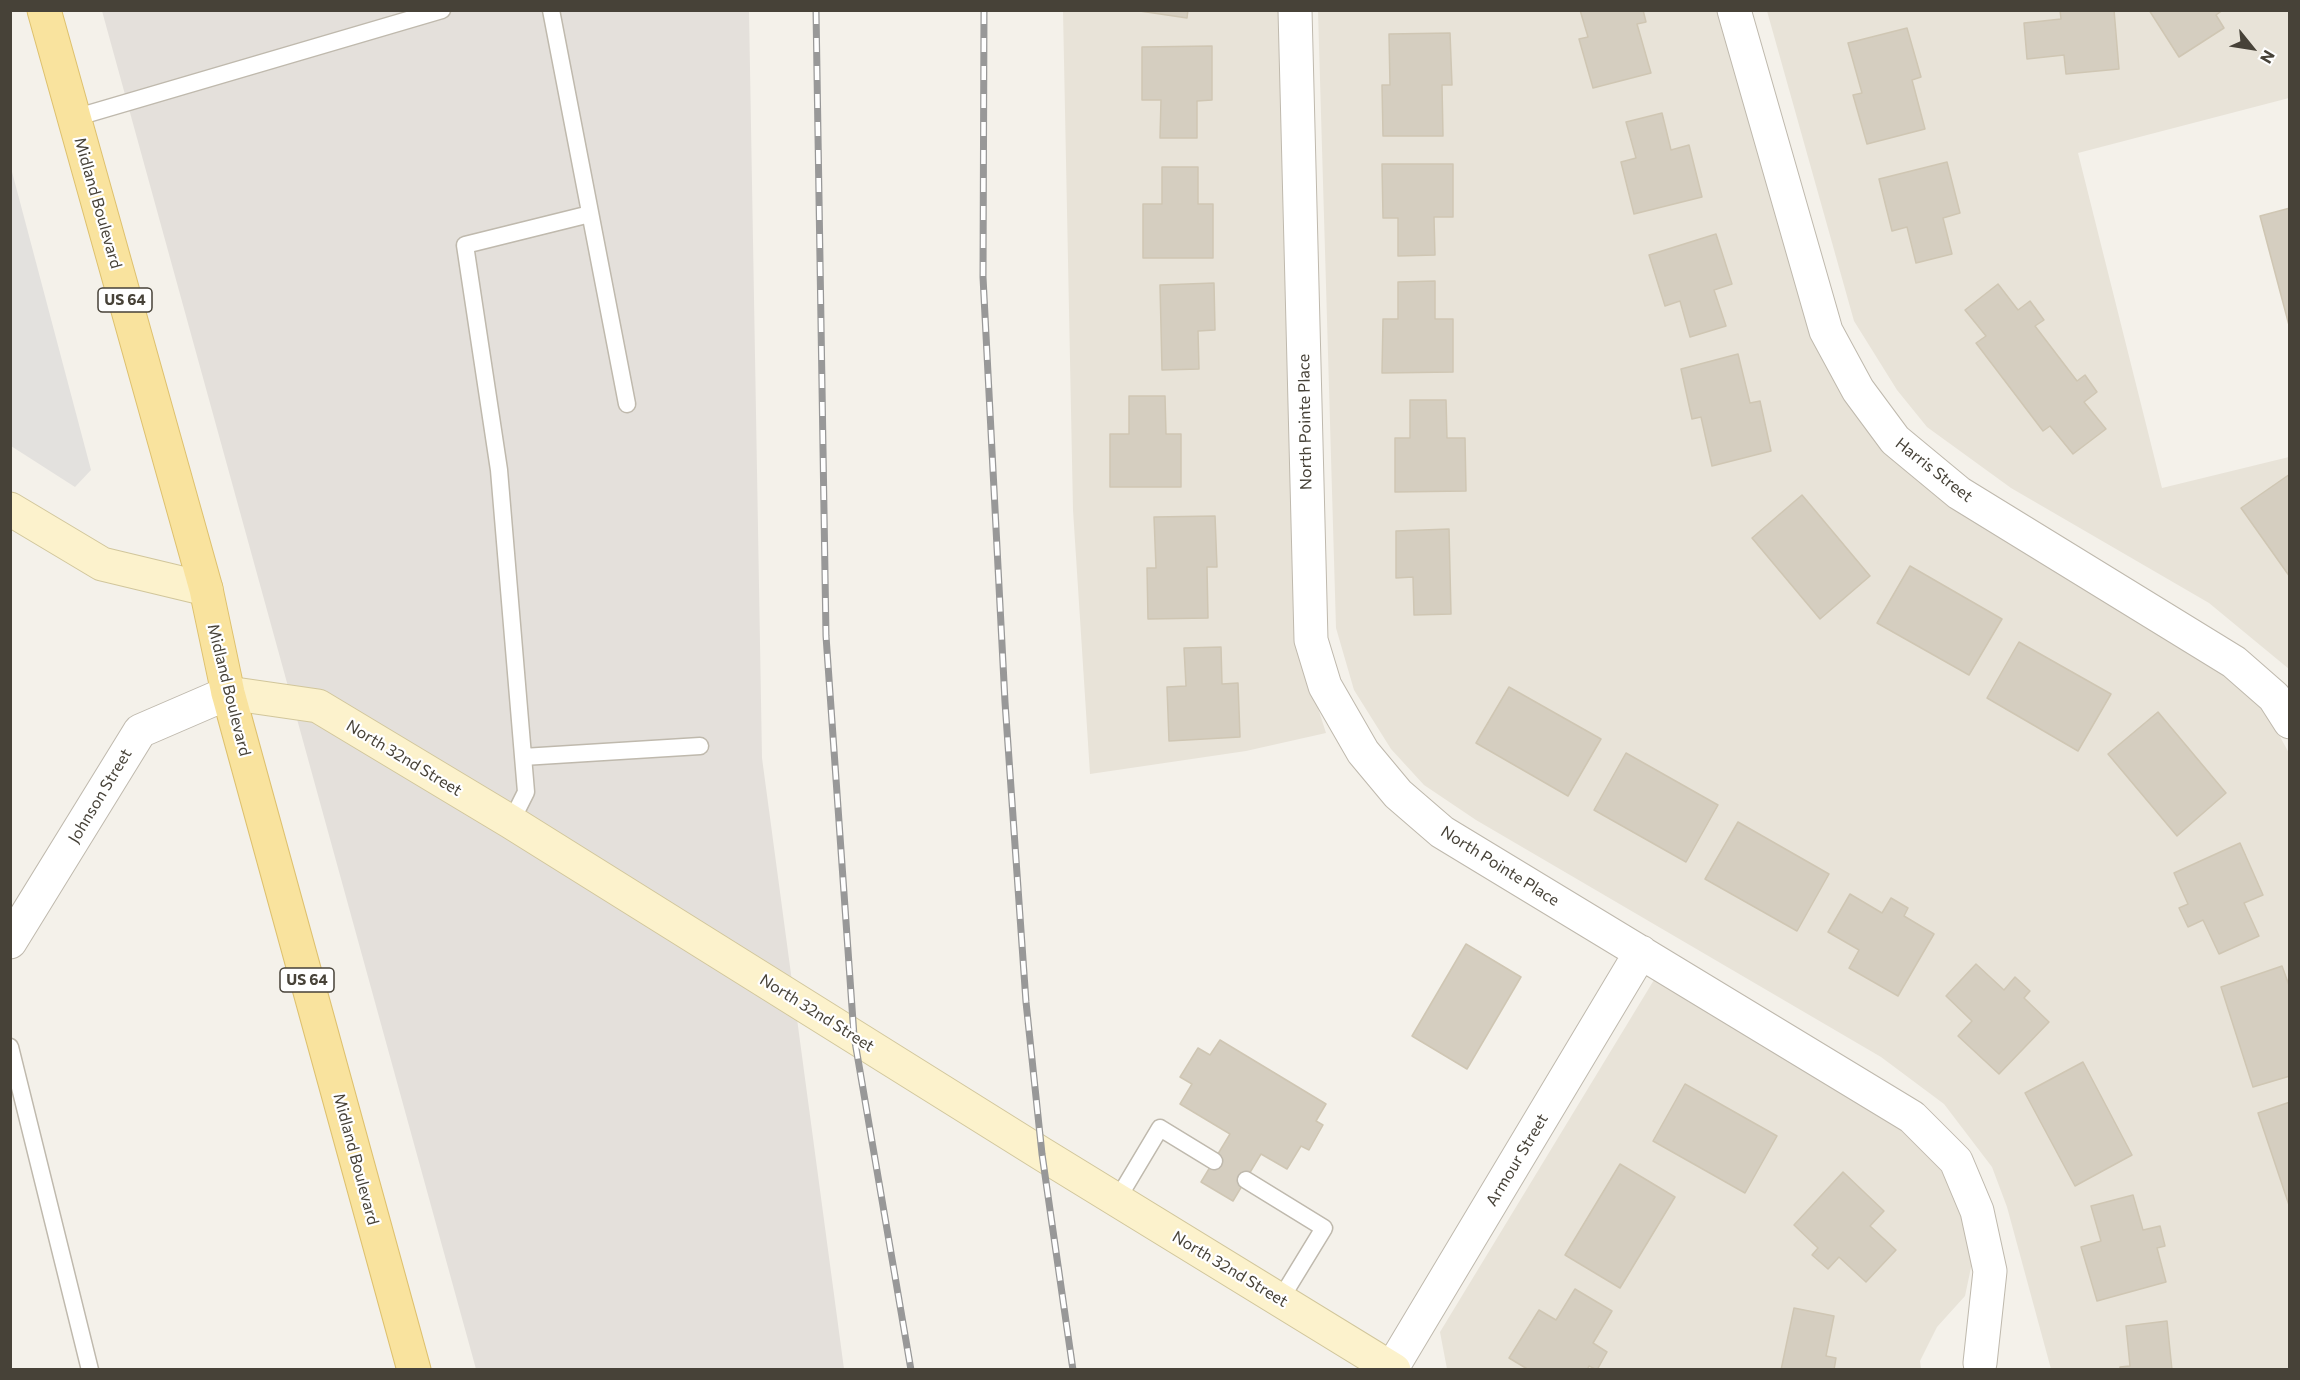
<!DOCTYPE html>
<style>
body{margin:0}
#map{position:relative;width:2300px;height:1380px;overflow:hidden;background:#f4f1ea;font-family:Commissioner,sans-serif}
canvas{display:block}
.frame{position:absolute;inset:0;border:12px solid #474238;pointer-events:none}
.north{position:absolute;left:2222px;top:18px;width:60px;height:60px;-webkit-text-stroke:4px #fff;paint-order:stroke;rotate:120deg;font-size:16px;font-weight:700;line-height:24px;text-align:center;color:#474238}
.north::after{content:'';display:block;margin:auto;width:21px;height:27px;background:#474238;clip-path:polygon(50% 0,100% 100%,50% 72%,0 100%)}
</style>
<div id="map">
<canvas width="2300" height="1380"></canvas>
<div class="frame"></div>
<div class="north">N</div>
</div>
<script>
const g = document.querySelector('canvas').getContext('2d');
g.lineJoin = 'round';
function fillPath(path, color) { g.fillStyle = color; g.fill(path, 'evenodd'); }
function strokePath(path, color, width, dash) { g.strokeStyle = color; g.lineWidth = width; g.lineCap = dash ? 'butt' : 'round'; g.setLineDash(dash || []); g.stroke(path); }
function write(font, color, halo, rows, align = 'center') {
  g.font = font + ' Commissioner,sans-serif'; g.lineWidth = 4.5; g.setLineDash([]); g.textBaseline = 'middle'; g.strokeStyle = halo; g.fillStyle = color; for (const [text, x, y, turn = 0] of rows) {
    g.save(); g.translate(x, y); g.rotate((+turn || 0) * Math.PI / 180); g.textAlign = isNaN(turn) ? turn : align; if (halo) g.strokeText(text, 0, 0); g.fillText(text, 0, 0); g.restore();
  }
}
fillPath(new Path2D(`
 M1063,11h219l16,635 28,87 -80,18 -156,23 -17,-264z
 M1318,11h406l128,390 377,273 36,35 25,46 -1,614h-238l-44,-162 -15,-40 -48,-63 -63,-47 -405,-237 -52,-35 -33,-36 -37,-59 -18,-62z
 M1767,11h522v87l-211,55 84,335 127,-31v212l-80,-66 -198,-115 -84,-61 -30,-37 -43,-69z
 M1657,975l249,153 32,37 24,43 11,50 -8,38 -28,31 -17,34 1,8h-474l-7,-37z`), '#e8e3d8');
fillPath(new Path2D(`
 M102,11h647l13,747 82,611h-368z`), '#e4e0db');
fillPath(new Path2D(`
 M11,168l80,302 -16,17 -64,-41z`), '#e3e1de');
const building = new Path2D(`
 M1133,10h55l-1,8z
 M1580,10h63l3,12 -9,2 14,49 -58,15 -14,-49 9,-2z
 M2060,10h54l5,59 -53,5 -2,-19 -37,4 -3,-36 37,-4z
 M2149,10h74l-7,5 8,13 -45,29z
 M1907,28l14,49 -9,3 13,49 -58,15 -14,-49 9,-2 -14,-50z
 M1450,33l2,52h-10l1,51h-60l-1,-51h8l-1,-51z
 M1212,46v54l-15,1v37h-37l1,-38h-19v-53z
 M1662,113l9,37 18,-5 13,52 -68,17 -13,-52 15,-4 -10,-36z
 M1947,162l13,51 -17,5 9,36 -36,9 -9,-36 -15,4 -13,-52z
 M1382,164h71v53h-19l1,38 -37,1v-38h-15z
 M1162,167h36v37h15v54h-70v-54h19z
 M2290,208v121l-30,-113z
 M1716,234l16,50 -18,6 12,36 -36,11 -10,-36 -15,5 -16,-51z
 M1435,281v38h18v53l-71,1 1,-54h15v-37z
 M1214,283l1,47 -17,1 1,38 -37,1 -2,-85z
 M1998,284l20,26 12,-9 14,19 -9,6 42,55 8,-6 12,17 -13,10 22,27 -33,25 -23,-28 -7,5 -67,-88 10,-7 -21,-26z
 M1738,354l12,49 10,-2 11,50 -59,15 -11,-49 -9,2 -11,-50z
 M1129,396h36l1,38h15v53h-71v-53h19z
 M1410,400h36l1,38h18l1,53 -71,1v-54h15z
 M2290,474v103l-49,-69z
 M1802,495l68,81 -50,43 -68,-81z
 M1215,516l2,51h-10l1,51 -60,1 -1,-51h9l-2,-51z
 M1449,529l2,85 -37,1 -1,-38 -17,1v-47z
 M1910,566l92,53 -33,56 -92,-52z
 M2019,642l92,52 -33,57 -91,-53z
 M1221,647l1,37 16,-1 2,54 -71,4 -2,-54 19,-1 -2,-38z
 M1509,687l92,52 -33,57 -92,-53z
 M2158,712l68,81 -49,43 -69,-82z
 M1626,753l92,52 -32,57 -92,-52z
 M1738,822l91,52 -32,57 -92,-52z
 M2240,843l23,52 -19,8 15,33 -40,18 -16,-34 -15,7 -9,-19 9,-4 -14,-31z
 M1850,894l32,19 9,-15 17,10 -4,8 30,18 -36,62 -49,-28 10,-18 -31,-18z
 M1466,944l55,33 -54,92 -55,-33z
 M1976,964l28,26 11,-13 15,14 -6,7 25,24 -50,52 -41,-38 14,-15 -26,-25z
 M2282,966l8,22v88l-37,11 -32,-100z
 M1220,1040l106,64 -10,17 7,4 -14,25 -8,-4 -14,23 -26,-15 -28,47 -32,-19 29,-48 -50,-30 12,-20 -12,-7 18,-29 12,7z
 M2083,1062l49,93 -57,31 -50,-93z
 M1685,1084l92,52 -32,57 -92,-52z
 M2290,1102v106l-32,-95z
 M1620,1164l55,33 -55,91 -55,-33z
 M1843,1172l41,39 -14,15 26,24 -30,32 -27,-25 -11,12 -16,-14 6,-7 -24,-23z
 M2133,1195l10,35 17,-4 5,20 -8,2 9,34 -69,19 -16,-54 20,-6 -10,-35z
 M1575,1289l37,22 -19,32 14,9 -10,18 -8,-4 -2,4h-58l-20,-12 30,-48 17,10z
 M1794,1308l40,8 -8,40 10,2 -2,12h-53z
 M2167,1321l5,49h-52v-3l10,-1 -4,-40z`);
fillPath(building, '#d5cec0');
strokePath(building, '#cfc6b3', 1.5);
const lane = new Path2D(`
 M551,10l76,394
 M74,118l368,-108
 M523,757l177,-11
 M511,822l15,-30 -27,-322 -34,-225 125,-31
 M10,1047l80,323
 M1246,1180l78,48 -44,72
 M1117,1200l43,-72 54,33`);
const street = new Path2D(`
 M1295,10l16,630 14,46 38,66 35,42 44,38 470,285 44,44 21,50 13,60 -10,92
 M1734,10l92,321 32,59 37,50 64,53 275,169 40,35 16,25
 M10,942l130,-211 88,-38
 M1392,1368l249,-416`);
const secondary = new Path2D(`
 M10,509l92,55 104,25
 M228,693l90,13 193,116 531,332 352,216`);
const primary = new Path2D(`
 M44,10l162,579 22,104 186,677`);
strokePath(lane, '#bfb9ad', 19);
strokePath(street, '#bfb9ad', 35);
strokePath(secondary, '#d1c69b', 35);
strokePath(primary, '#dec16e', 35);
strokePath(lane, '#fff', 16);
strokePath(street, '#fff', 33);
strokePath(secondary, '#fcf2cc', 33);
strokePath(primary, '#f9e39e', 33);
const rail = new Path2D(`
 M816,10l10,626 28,400 57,334
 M984,10l-1,267 22,425 21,300 16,152 31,216`);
strokePath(rail, '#989898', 7);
strokePath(rail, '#fff', 4.5, [14]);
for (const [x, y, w] of [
 [125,300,54],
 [307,980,54]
]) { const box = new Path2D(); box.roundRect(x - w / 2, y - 12, w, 24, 4.5); g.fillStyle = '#fff'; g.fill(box); strokePath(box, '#474238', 1.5); }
write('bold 15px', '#474238', null, [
 ["US 64",125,300],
 ["US 64",307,980]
]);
write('16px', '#474238', '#fff', [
 ["Midland Boulevard",98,203,74],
 ["North Pointe Place",1305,422,-91],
 ["Harris Street",1934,470,38],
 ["Midland Boulevard",229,690,76],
 ["North 32nd Street",404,758,31],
 ["Johnson Street",100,796,-59],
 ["North Pointe Place",1500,866,32],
 ["North 32nd Street",817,1013,32],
 ["Midland Boulevard",356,1159,75],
 ["Armour Street",1517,1160,-59],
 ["North 32nd Street",1230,1269,31]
]);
</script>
